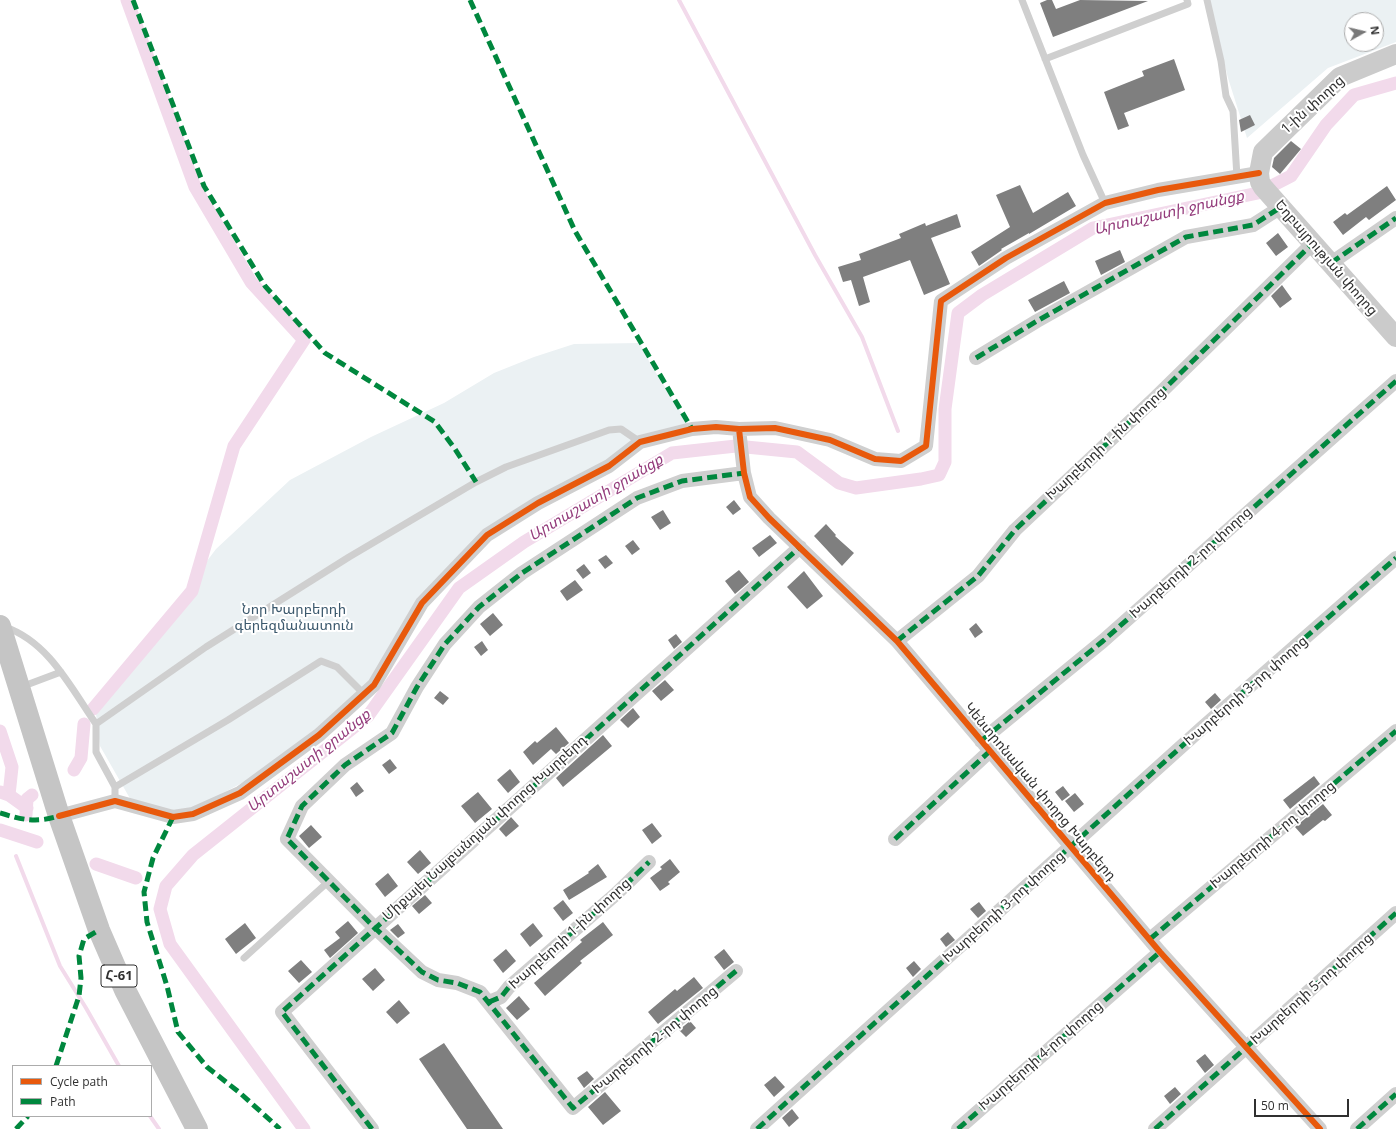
<!DOCTYPE html>
<meta charset="utf-8">
<style>
body{margin:0}
#map{position:relative;width:1396px;height:1129px;overflow:hidden;background:#fff;font-family:"Open Sans",sans-serif}
canvas{display:block}
.legend{position:absolute;left:12px;top:1065px;width:140px;height:52px;box-sizing:border-box;background:#fff;border:1px solid #acacac;margin:0;padding:5px 7px;list-style:none;font-size:12px;color:#303030}
.legend li{display:flex;align-items:center;gap:8px;height:20px}
.legend b{width:20px;border:1px solid #acacac}
.north{position:absolute;left:1344px;top:12px;width:40px;height:40px;box-sizing:border-box;background:#fff;border:1px solid #acacac;border-radius:50%;rotate:82deg;font-size:11px;font-weight:700;line-height:16px;text-align:center;color:#303030}
.north::after{content:'';display:block;margin:auto;width:14px;height:18px;background:#787878;clip-path:polygon(50% 0,100% 100%,50% 72%,0 100%)}
.scale{position:absolute;left:1254px;top:1099px;width:95px;height:18px;box-sizing:border-box;border:2px solid #303030;border-top:0;padding-left:5px;font-size:12px;line-height:14px;white-space:nowrap;color:#303030;-webkit-text-stroke:3px #fff;paint-order:stroke}
</style>
<div id="map">
<canvas width="1396" height="1129"></canvas>
<ul class="legend">
<li><b style="height:5px;background:#e8590c"></b>Cycle path</li>
<li><b style="height:5px;background:#00873e"></b>Path</li>
</ul>
<div class="north">N</div>
<div class="scale">50 m</div>
</div>
<script>
const g = document.querySelector('canvas').getContext('2d');
g.lineJoin = 'round';
function fillPath(path, color) { g.fillStyle = color; g.fill(path, 'evenodd'); }
function strokePath(path, color, width, dash) { g.strokeStyle = color; g.lineWidth = width; g.lineCap = dash ? 'butt' : 'round'; g.setLineDash(dash || []); g.stroke(path); }
function write(font, color, halo, rows, align = 'center') {
  g.font = font + ' "Open Sans","Noto Sans Armenian",sans-serif'; g.lineWidth = 4; g.setLineDash([]); g.textBaseline = 'middle'; g.strokeStyle = halo; g.fillStyle = color; for (const [text, x, y, turn = 0] of rows) {
    g.save(); g.translate(x, y); g.rotate((+turn || 0) * Math.PI / 180); g.textAlign = isNaN(turn) ? turn : align; if (halo) g.strokeText(text, 0, 0); g.fillText(text, 0, 0); g.restore();
  }
}
fillPath(new Path2D(`
 M1209,0h187v42l-68,26 -81,70 -19,-60zM1352,20h24v24h-24z
 M640,343l11,22 37,58 -181,97 -85,76 -45,89 -111,85 -84,45 -50,-13 -32,-56 -5,-40 53,-66 68,-91 74,-69 81,-43 73,-34 50,-30 40,-16 40,-13z`), '#ebf1f3');
strokePath(new Path2D(`
 M679,0l136,255 47,82 36,94
 M16,856l44,110 26,42 33,58
 M150,1116l9,13`), '#f2daeb', 4);
strokePath(new Path2D(`
 M93,709l99,-118 42,-145 70,-106 -53,-58 -56,-95 -68,-187
 M0,731l12,36 -3,28
 M74,770l7,-12 3,-34
 M0,792l9,3 18,13
 M26,815l1,-16 5,-4
 M0,830l37,12
 M96,864l40,14
 M304,1129l-134,-185 -10,-35 6,-23 27,-31 175,-139 91,-128 65,-46 148,-89 64,-7 61,6 42,31 17,5 65,-9 18,-4 6,-13v-53l13,-96 24,-18 111,-67 165,-35 33,-17 35,-51 28,-30 42,-12`), '#f2daeb', 13);
fillPath(new Path2D(`
 M1047,0h5l4,9 24,-9 68,1 -95,36 -13,-34z
 M1174,59l11,31 -61,23 5,13 -11,4 -14,-38 40,-16 -2,-5z
 M1250,115l5,10 -14,7 -2,-12z
 M1291,141l10,8 -21,25 -8,-7 2,-9z
 M1020,185l13,28 35,-21 8,14 -47,28v-1l-28,16 1,1 -23,16 -8,-14 39,-25 -14,-32z
 M1387,186l9,14 -27,20 -3,-3 -23,18 -10,-13 12,-9 2,2z
 M957,214l4,13 -30,11 19,46 -26,11 -14,-35 -47,17 7,25 -11,4 -8,-26 -8,2 -5,-15 23,-7 -2,-6 42,-16 -2,-4 26,-11 1,3z
 M1278,233l10,14 -12,9 -10,-13z
 M1120,250l5,12 -24,13 -6,-14z
 M1064,281l6,12 -35,19 -7,-12z
 M1282,285l10,14 -12,9 -9,-12z
 M734,500l7,9 -8,6 -7,-8z
 M663,510l8,13 -11,7 -9,-13z
 M826,524l10,11 -1,1 19,17 -12,13 -28,-30z
 M770,535l7,8 -18,14 -7,-9z
 M633,540l7,9 -8,6 -7,-9z
 M606,555l7,8 -8,6 -7,-9z
 M584,564l7,9 -8,6 -7,-9z
 M739,570l10,12 -14,12 -10,-13z
 M804,571l19,25 -16,13 -20,-22z
 M575,580l8,10 -16,11 -7,-10z
 M493,613l10,12 -13,11 -10,-12z
 M976,623l7,9 -8,6 -6,-9z
 M676,634l6,8 -8,7 -6,-9z
 M482,641l6,9 -7,6 -7,-9z
 M665,680l9,10 -13,11 -9,-10z
 M440,691l9,7 -6,7 -9,-7z
 M1215,693l6,7 -10,9 -6,-7z
 M633,708l7,9 -12,11 -8,-8z
 M556,727l13,16 -13,11 -5,-5 -18,16 -10,-13 12,-11 2,2z
 M603,735l9,11 -49,41 -7,-9z
 M390,759l7,9 -8,6 -7,-9z
 M510,769l10,13 -12,11 -11,-13z
 M1314,776l6,8 -30,25 -7,-9z
 M357,782l7,9 -8,6 -6,-9z
 M1063,786l7,9 -8,6 -7,-9z
 M478,792l14,17 -17,14 -14,-17z
 M1075,793l9,11 -10,8 -9,-11z
 M1323,804l9,11 -7,6 -2,-1 -20,16 -8,-9z
 M511,817l8,9 -13,11 -7,-8z
 M652,823l10,13 -10,8 -10,-14z
 M311,825l11,12 -13,11 -10,-12z
 M420,850l11,13 -13,11 -11,-12z
 M670,859l10,13 -12,10 2,2 -10,7 -10,-13 12,-9 -2,-2z
 M598,864l9,13 -38,23 -6,-10 26,-17 -1,-1z
 M388,873l10,13 -13,11 -10,-13z
 M425,895l7,8 -13,11 -7,-8z
 M563,900l10,13 -10,8 -10,-13z
 M979,902l7,9 -8,7 -8,-9z
 M348,921l10,12 -28,25 -6,-8 16,-12 -5,-6z
 M603,922l10,13 -33,26 2,2 -37,33 -11,-13 48,-41 -2,-2z
 M245,923l11,15 -20,16 -11,-15z
 M533,923l10,13 -13,11 -10,-13z
 M398,924l7,9 -7,5 -8,-8z
 M948,932l7,8 -9,7 -6,-8z
 M506,949l10,12 -13,12 -10,-13z
 M724,949l10,13 -10,8 -10,-13z
 M301,960l11,12 -13,11 -11,-12z
 M914,961l7,8 -8,8 -7,-9z
 M375,968l10,12 -12,11 -11,-12z
 M694,977l9,11 -45,36 -10,-12 27,-23 2,2z
 M519,996l11,13 -13,11 -11,-12z
 M399,1000l11,13 -13,11 -11,-12z
 M690,1021l6,7 -10,9 -7,-7z
 M444,1043l59,86h-36l-48,-70z
 M1205,1054l9,11 -9,8 -9,-12z
 M587,1071l7,8 -10,9 -7,-10z
 M775,1076l10,11 -11,10 -10,-12z
 M1175,1087l6,7 -11,10 -6,-8z
 M605,1092l16,19 -18,14 -15,-18z
 M792,1109l7,9 -10,9 -7,-9z`), '#7f7f7f');
strokePath(new Path2D(`
 M1022,0l61,155 22,48
 M1207,0l14,61 5,35 7,15 4,66
 M1045,59l143,-55 -1,-4
 M5,627c44,15 66,61 91,97l110,-77 143,-90 127,-75 30,-15 103,-37 12,-1 19,13
 M21,687l40,-15
 M96,724v28l19,35v14
 M115,787l113,-67 93,-59 16,6 27,27
 M244,958l85,-77`), '#cfcfcf', 7);
strokePath(new Path2D(`
 M1331,263l65,-45
 M976,358l61,-37 149,-84 67,-12 28,-18
 M739,429l5,44 6,24 19,21 128,123 263,311 160,177
 M897,641l81,-65 37,-46 140,-132 158,-155
 M981,741l122,-100 293,-260
 M59,816l56,-15 58,16 20,-3 47,-21 79,-58 55,-50 48,-82 65,-68 51,-32 71,-37 31,-24 52,-13 24,-2 23,2 36,-1 55,12 45,19 26,2 25,-15 15,-145 65,-43 99,-55 53,-13 101,-17
 M895,839l95,-88
 M1150,939l246,-208
 M736,971l-163,137 -93,-116 -23,-9 -19,-3 -16,-8 -48,-45 -87,-88 15,-33 43,-41 47,-32 25,-46 28,-43 34,-37 43,-34 115,-75 45,-17 62,-8
 M489,1002l12,-5 8,-10 107,-93 33,-32
 M372,1129l-90,-117 518,-465
 M757,1129l445,-401 194,-170
 M958,1129l202,-177
 M1155,1129l241,-216
 M1357,1129l39,-35`), '#cfcfcf', 14);
strokePath(new Path2D(`
 M1396,54l-56,23 -77,75 -4,21 1,9 3,5 133,150`), '#cbcbcb', 20);
strokePath(new Path2D(`
 M0,626l59,190 40,114 26,60 72,139`), '#c5c5c5', 22);
strokePath(new Path2D(`
 M133,0l71,186 61,100 60,67 110,69 20,27 21,33
 M470,0l105,231 117,198
 M1331,263l65,-45
 M976,358l61,-37 149,-84 67,-12 28,-18
 M897,641l81,-65 37,-46 140,-132 158,-155
 M981,741l122,-100 293,-260
 M0,813c23,7 36,10 59,3
 M173,817l-20,41 -9,34 3,30 20,64 11,46 29,35 33,26 40,36
 M895,839l95,-88
 M1150,939l246,-208
 M736,971l-163,137 -93,-116 -23,-9 -19,-3 -16,-8 -48,-45 -87,-88 15,-33 43,-41 47,-32 25,-46 28,-43 34,-37 43,-34 115,-75 45,-17 62,-8
 M489,1002l12,-5 8,-10 107,-93 33,-32
 M56,1066l23,-70 2,-18 -2,-22 5,-17 15,-9
 M16,1129l12,-13
 M372,1129l-90,-117 518,-465
 M757,1129l445,-401 194,-170
 M958,1129l202,-177
 M1155,1129l241,-216
 M1357,1129l39,-35`), '#00873e', 5, [10, 5]);
strokePath(new Path2D(`
 M739,429l5,44 6,24 19,21 128,123 263,311 160,177
 M59,816l56,-15 58,16 20,-3 47,-21 79,-58 55,-50 48,-82 65,-68 51,-32 71,-37 31,-24 52,-13 24,-2 23,2 36,-1 55,12 45,19 26,2 25,-15 15,-145 65,-43 99,-55 53,-13 101,-17`), '#e8590c', 6);
for (const [x, y, w] of [
 [119,976,36]
]) { const box = new Path2D(); box.roundRect(x - w / 2, y - 11, w, 22, 3); g.fillStyle = '#fff'; g.fill(box); strokePath(box, '#303030', 1); }
write('bold 13px', '#303030', null, [
 ["Հ-61",119,976]
]);
write('14px', '#303030', '#fff', [
 ["1-ին փողոց",1313,105,-42],
 ["Եղբայրության փողոց",1326,258,49],
 ["Խարբերդի 1-ին փողոց",1106,444,-43],
 ["Խարբերդի 2-րդ փողոց",1191,563,-42],
 ["Խարբերդի 3-րդ փողոց",1246,691,-41],
 ["Կենտրոնական փողոց Խարբերդ",1040,792,50],
 ["Միքայել Նալբանդյան փողոց Խարբերդ",485,828,-42],
 ["Խարբերդի 4-րդ փողոց",1273,835,-40],
 ["Խարբերդի 3-րդ փողոց",1004,907,-42],
 ["Խարբերդի 1-ին փողոց",570,934,-42],
 ["Խարբերդի 5-րդ փողոց",1312,989,-42],
 ["Խարբերդի 2-րդ փողոց",655,1040,-40],
 ["Խարբերդի 4-րդ փողոց",1041,1056,-41]
]);
write('14px', '#3c596d', '#fff', [
 ["Նոր Խարբերդի",294,610],
 ["գերեզմանատուն",294,626]
]);
write('italic 15px', '#943c7c', '#fff', [
 ["Արտաշատի ջրանցք",1169,213,-13],
 ["Արտաշատի ջրանցք",596,498,-31],
 ["Արտաշատի ջրանցք",309,761,-39]
]);
</script>
